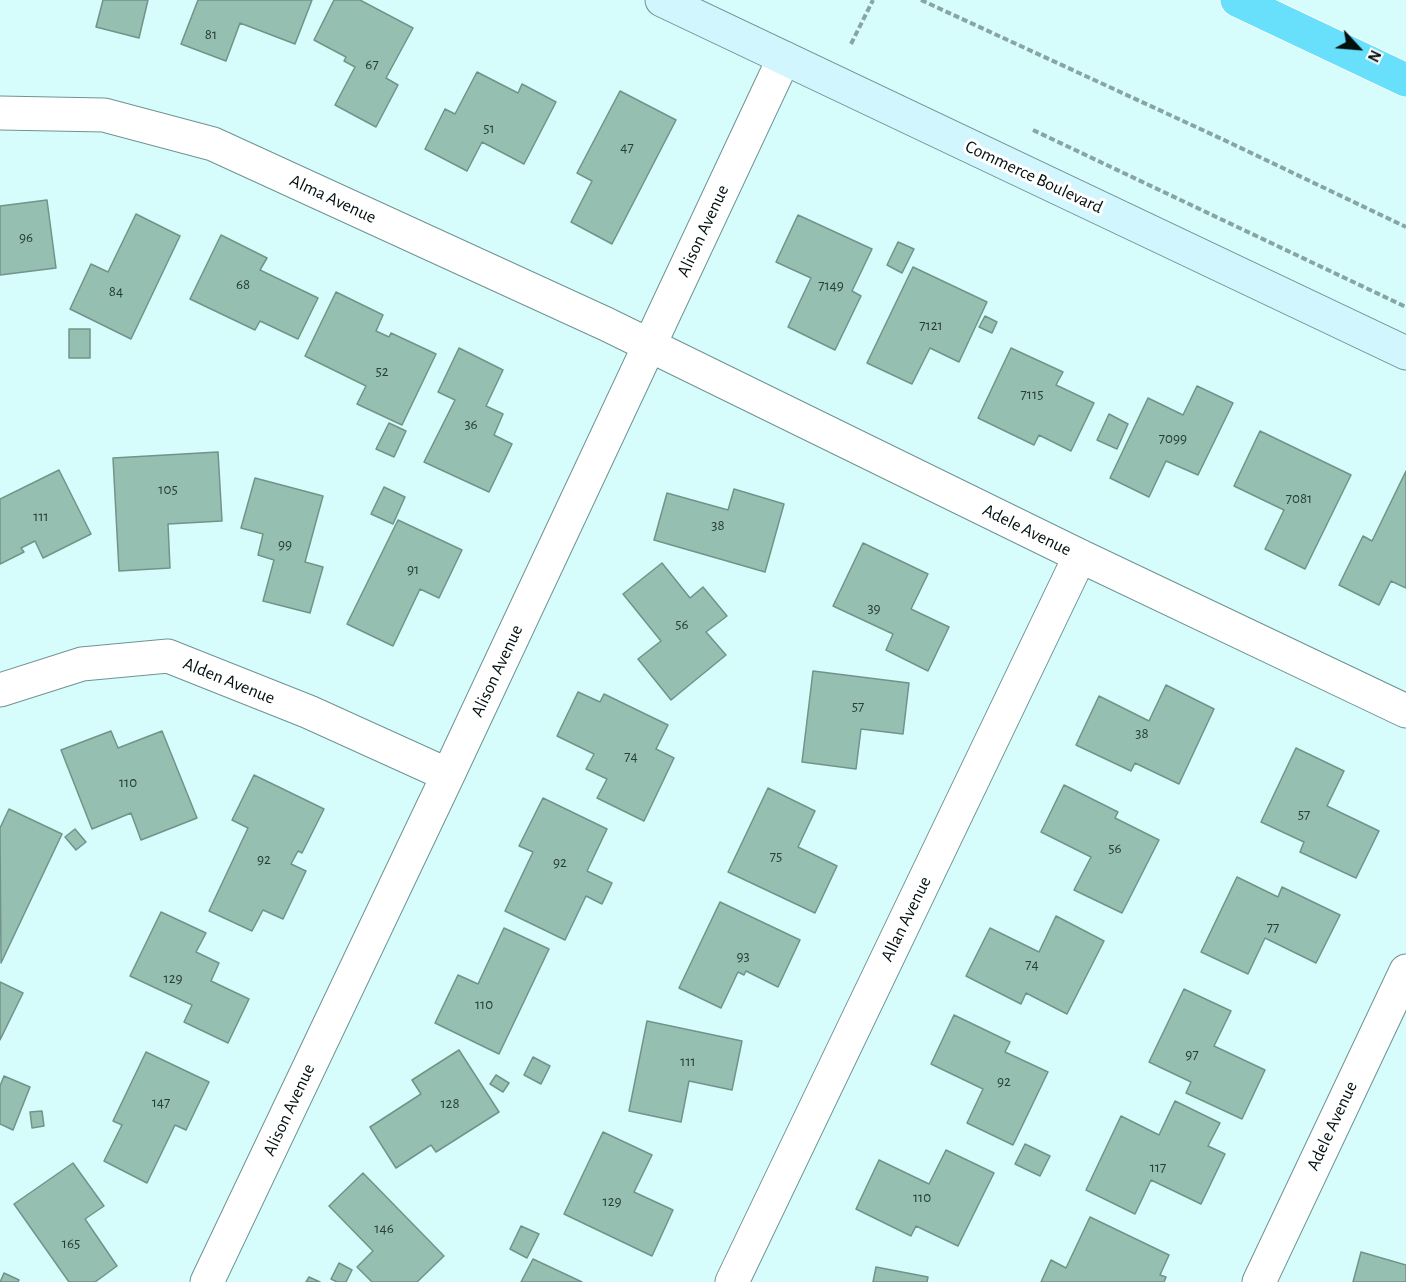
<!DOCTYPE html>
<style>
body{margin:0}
#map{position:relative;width:1406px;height:1282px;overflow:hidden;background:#d6fdfc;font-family:"Alegreya Sans",sans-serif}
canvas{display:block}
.north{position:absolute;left:1328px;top:18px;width:60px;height:60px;-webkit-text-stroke:4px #fff;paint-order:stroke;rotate:116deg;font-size:16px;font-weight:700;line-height:24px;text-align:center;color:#031010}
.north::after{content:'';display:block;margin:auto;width:21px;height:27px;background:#031010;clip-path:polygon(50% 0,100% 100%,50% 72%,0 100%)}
</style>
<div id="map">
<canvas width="1406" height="1282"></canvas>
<div class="north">N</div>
</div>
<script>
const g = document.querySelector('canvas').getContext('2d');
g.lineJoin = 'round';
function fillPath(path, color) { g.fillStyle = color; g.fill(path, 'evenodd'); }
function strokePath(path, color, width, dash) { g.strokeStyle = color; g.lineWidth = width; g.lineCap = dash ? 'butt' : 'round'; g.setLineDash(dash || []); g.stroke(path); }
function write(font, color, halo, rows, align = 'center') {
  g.font = font + ' "Alegreya Sans",sans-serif'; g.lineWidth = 6; g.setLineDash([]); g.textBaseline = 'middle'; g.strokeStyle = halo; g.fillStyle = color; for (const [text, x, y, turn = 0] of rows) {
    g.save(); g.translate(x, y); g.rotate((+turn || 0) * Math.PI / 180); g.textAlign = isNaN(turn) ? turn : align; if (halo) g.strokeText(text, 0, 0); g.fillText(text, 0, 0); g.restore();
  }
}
const building = new Path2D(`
 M103,0h45l-9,38 -43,-11z
 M198,0h114l-17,44 -55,-21 -14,38 -45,-17z
 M334,0h26l53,28 -27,50 12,7 -22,42 -41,-22 20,-38 -11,-6 2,-4 -32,-17z
 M477,72l41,21 4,-9 34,18 -32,62 -42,-22 -15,29 -42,-22 20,-40 10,5z
 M620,91l56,29 -64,124 -41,-22 21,-41 -15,-8z
 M47,200l9,68 -56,7v-69z
 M136,214l44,22 -49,103 -61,-30 21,-45 17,8z
 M798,215l74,34 -20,42 9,5 -26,54 -47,-23 23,-49 -35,-16z
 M221,235l46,23 -7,12 58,28 -20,41 -38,-18 -5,9 -65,-31z
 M898,242l16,7 -12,24 -15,-8z
 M913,267l74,35 -28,60 -29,-14 -18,36 -45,-21z
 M336,292l47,23 -7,16 13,6 2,-4 45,21 -34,71 -45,-21 9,-18 -61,-30z
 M985,316l12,6 -5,11 -13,-6z
 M69,329h21v29h-21z
 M459,348l44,22 -17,36 17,8 -9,21 18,9 -23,48 -65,-30 31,-62 -17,-8z
 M1011,348l52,24 -7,13 38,18 -23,48 -32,-16 -5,10 -56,-27z
 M1197,386l36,17 -35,72 -32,-14 -17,36 -39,-19 38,-80 35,17z
 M1109,414l19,10 -11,25 -20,-9z
 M389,423l17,8 -12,26 -18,-8z
 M1260,431l91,44 -46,94 -40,-20 19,-39 -50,-24z
 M218,452l4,69 -54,3 2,44 -51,3 -6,-113z
 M59,470l32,64 -48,24 -8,-17 -14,7 3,4 -24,12v-65z
 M1406,471v117l-15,-7 -12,24 -40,-20 24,-49 9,5z
 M255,478l68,18 -18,66 18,5 -13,46 -47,-12 11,-41 -16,-5 5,-21 -22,-6z
 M384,487l21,10 -12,27 -22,-10z
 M734,489l50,15 -19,68 -111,-32 13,-47 61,17z
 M398,520l64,30 -23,48 -19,-9 -27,57 -46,-22z
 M863,543l65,31 -17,35 38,18 -21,44 -42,-21 7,-16 -60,-28z
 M662,563l28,35 13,-11 24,29 -21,16 20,23 -55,45 -33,-41 23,-18 -38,-47z
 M813,671l96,12 -6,51 -42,-5 -5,40 -54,-7z
 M1166,685l48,24 -35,75 -44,-21 -4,8 -55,-26 23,-49 50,25z
 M578,692l22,10 4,-8 64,31 -12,24 18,9 -30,63 -47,-23 10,-19 -21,-10 8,-15 -37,-18z
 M111,731l7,17 44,-17 35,87 -56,22 -10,-27 -39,16 -31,-79z
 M1296,748l48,23 -17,35 52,25 -23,47 -56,-26 4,-10 -43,-20z
 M254,775l70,34 -22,44 -4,-2 -7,13 15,7 -23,48 -20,-9 -11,21 -43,-20 39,-83 -16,-8z
 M1064,785l54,27 -3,6 44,22 -37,73 -48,-23 17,-33 -50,-25z
 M768,788l47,23 -17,36 39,19 -22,47 -87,-41z
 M543,798l64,31 -20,42 25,12 -10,21 -16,-8 -21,44 -60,-29 28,-59 -14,-6z
 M9,809l53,25 -61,129 -1,-135z
 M75,829l11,13 -10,8 -11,-13z
 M1237,877l41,20 4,-10 58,28 -24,48 -51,-25 -17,36 -47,-22z
 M720,902l80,38 -22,47 -32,-16 -2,4 -6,-3 -17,36 -42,-20z
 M161,912l45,21 -10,19 23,11 -8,18 38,18 -21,44 -44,-21 8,-17 -62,-29z
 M1056,916l48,25 -37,73 -41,-21 -5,11 -55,-28 24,-48 49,24z
 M504,928l45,21 -50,105 -64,-31 23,-48 20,9z
 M0,982l23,11 -23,47z
 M1184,989l47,22 -17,35 51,24 -23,49 -56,-26 5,-11 -42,-20z
 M954,1015l56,27 -5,10 43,20 -35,73 -46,-22 16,-34 -52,-25z
 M647,1021l95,20 -10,49 -43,-9 -8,41 -52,-11z
 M459,1050l40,62 -63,40 -5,-7 -35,23 -26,-41 51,-33 -9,-14z
 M146,1052l63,30 -23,48 -11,-5 -28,58 -43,-22 18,-36 -9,-4z
 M533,1057l17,9 -9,18 -17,-9z
 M496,1075l13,8 -6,9 -13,-8z
 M4,1076l26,11 -17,43 -13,-6v-38z
 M1175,1101l45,22 -12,23 17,8 -24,50 -50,-24 -16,34 -49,-24 35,-74 38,19z
 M42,1111l2,15 -12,2 -2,-16z
 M603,1132l49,23 -18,37 39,18 -21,46 -88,-42z
 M1025,1144l25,12 -10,20 -25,-12z
 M946,1150l48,23 -36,73 -42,-20 -5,10 -55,-27 23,-49 50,24z
 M73,1163l31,43 -19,13 32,47 -22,16h-26l-55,-78z
 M363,1173l81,83 -27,26h-45l-15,-15 16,-16 -44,-45z
 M1090,1217l79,38 -9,20 6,2 -2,5h-123l10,-22 15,8z
 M521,1226l18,8 -12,24 -17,-9z
 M1361,1252l45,13v17h-53z
 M533,1259l49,23h-61z
 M339,1263l13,7 -6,12h-9l-6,-3z
 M876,1267l52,10 -1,5h-54z
 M4,1273l15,7 -1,2h-18z
 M309,1277l11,5h-14z`);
fillPath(building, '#95c0b1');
strokePath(building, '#729388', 1.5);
const street = new Path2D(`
 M0,113l104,2 109,29 393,180 474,232 326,155
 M0,690l82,-26 86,-8 141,56 139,63
 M207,1282l241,-507 336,-717
 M732,1282l348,-726
 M1259,1282l147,-311`);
const secondary = new Path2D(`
 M662,0l744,353`);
const highway = new Path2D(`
 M1237,0l169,80`);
strokePath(street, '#6f9392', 35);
strokePath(secondary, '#6f9392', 35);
strokePath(highway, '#fff', 35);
strokePath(new Path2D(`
 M921,0l301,139 184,88
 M851,44l22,-44
 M1033,130l373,177`), '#88a5a4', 4, [6, 3]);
strokePath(street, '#fff', 33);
strokePath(secondary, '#d2f6fe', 33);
strokePath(highway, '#68e0fb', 33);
write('15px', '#283c38', null, [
 ["81",211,34],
 ["67",372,64],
 ["51",489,128],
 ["47",627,147],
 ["96",26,237],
 ["68",243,284],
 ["7149",831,285],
 ["84",116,291],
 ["7121",931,325],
 ["52",382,371],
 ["7115",1032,394],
 ["36",471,424],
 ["7099",1173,438],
 ["105",168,489],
 ["7081",1299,498],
 ["111",41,516],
 ["38",718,525],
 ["99",285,544],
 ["91",413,569],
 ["39",874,608],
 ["56",682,624],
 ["57",858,706],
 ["38",1142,733],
 ["74",631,756],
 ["110",128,782],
 ["57",1304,814],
 ["56",1115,848],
 ["75",776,856],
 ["92",264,859],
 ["92",560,862],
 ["77",1273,927],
 ["93",743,956],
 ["74",1032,964],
 ["129",173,978],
 ["110",484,1004],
 ["97",1192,1054],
 ["111",688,1061],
 ["92",1004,1081],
 ["147",161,1102],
 ["128",450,1103],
 ["117",1158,1167],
 ["110",922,1197],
 ["129",612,1201],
 ["146",384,1228],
 ["165",71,1243]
]);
write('18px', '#031010', '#fff', [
 ["Commerce Boulevard",1034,177,25],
 ["Alma Avenue",333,199,25],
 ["Alison Avenue",703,231,-65],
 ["Adele Avenue",1027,530,26],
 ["Alison Avenue",497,671,-65],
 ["Alden Avenue",229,681,22],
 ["Allan Avenue",906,919,-64],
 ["Alison Avenue",289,1110,-65],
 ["Adele Avenue",1332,1126,-65]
]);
</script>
